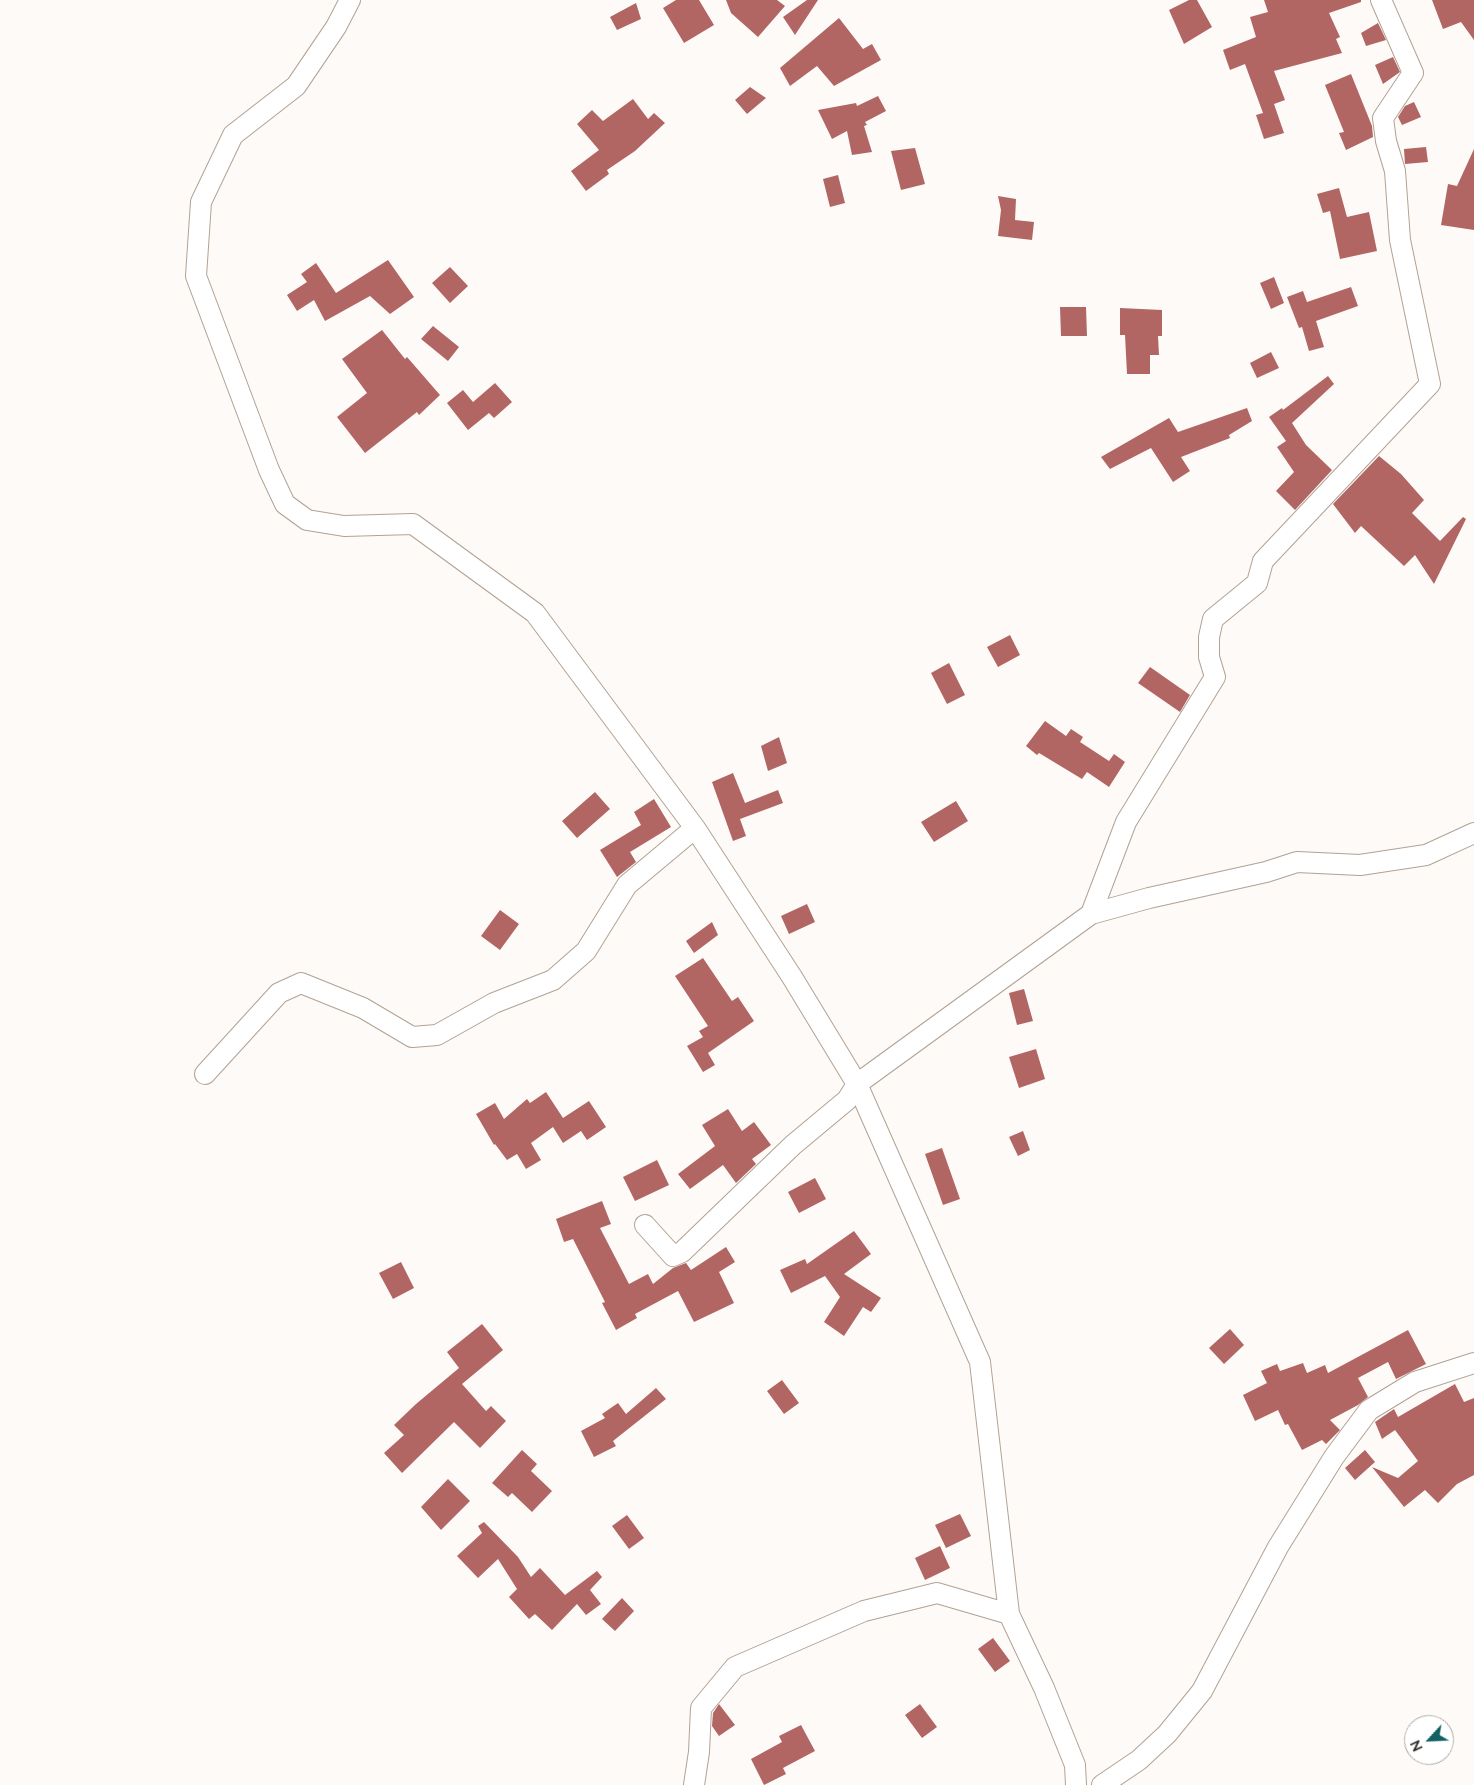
<!DOCTYPE html>
<style>
body{margin:0}
#map{position:relative;width:1474px;height:1785px;overflow:hidden;background:#fefaf7;font-family:Mulish,sans-serif}
canvas{display:block}
.north{position:absolute;left:1404px;top:1715px;width:50px;height:50px;box-sizing:border-box;background:#fff;border:1px solid #adaba9;border-radius:50%;rotate:245deg;font-size:14px;font-weight:700;line-height:20px;text-align:center;color:#332d27}
.north::after{content:'';display:block;margin:auto;width:18px;height:22px;background:#126263;clip-path:polygon(50% 0,100% 100%,50% 72%,0 100%)}
</style>
<div id="map">
<canvas width="1474" height="1785"></canvas>
<div class="north">N</div>
</div>
<script>
const g = document.querySelector('canvas').getContext('2d');
g.lineJoin = 'round';
function fillPath(path, color) { g.fillStyle = color; g.fill(path, 'evenodd'); }
function strokePath(path, color, width, dash) { g.strokeStyle = color; g.lineWidth = width; g.lineCap = dash ? 'butt' : 'round'; g.setLineDash(dash || []); g.stroke(path); }
fillPath(new Path2D(`
 M676,0h23l15,25 -30,18 -21,-35z
 M726,0h51l8,6 -27,31 -27,-24z
 M807,0h11l-23,35 -12,-18z
 M1189,0h8l15,27 -28,17 -15,-34z
 M1264,0h97v2l-32,11 11,24 -4,2 6,14 -68,18 11,29 -11,4 10,29 -20,6 -8,-24 7,-2 -18,-49 -15,6 -7,-20 33,-13 -6,-20 18,-5z
 M1432,0h42v40l-13,-18 -18,7z
 M636,3l5,16 -24,11 -7,-13z
 M839,18l24,31 9,-5 9,16 -47,26 -17,-20 -27,20 -10,-18z
 M1378,23l8,17 -20,6 -5,-13z
 M1393,57l7,15 -17,12 -8,-19z
 M1351,74l21,52 1,11 -27,13 -7,-17 5,-1 -19,-47z
 M750,87l16,11 -19,16 -12,-14z
 M878,96l8,15 -21,11 2,3 -3,1 8,26 -20,3 -5,-24 -15,8 -14,-29 38,-7 1,3z
 M633,99l15,20 6,-6 11,10 -30,28 -28,19 2,4 -23,17 -15,-20 28,-21 -22,-26 15,-14 11,11z
 M1414,102l7,15 -19,8 -4,-8 7,-11z
 M1426,147l2,15 -23,2 -1,-15z
 M915,148l10,36 -24,6 -10,-39z
 M1474,149v81l-33,-5 7,-41 9,2z
 M838,175l7,28 -15,4 -7,-28z
 M1339,188l8,29 22,-5 8,39 -37,8 -10,-48 -7,2 -6,-19z
 M998,196l18,3 -1,21 19,2 -2,18 -34,-4 3,-26z
 M388,260l26,37 -24,17 -20,-18 -45,25 -11,-21 -17,11 -10,-16 20,-13 -6,-8 15,-11 20,30z
 M450,267l18,19 -18,17 -18,-20z
 M1274,277l10,26 -13,6 -11,-26z
 M1351,287l7,19 -42,15 8,26 -15,4 -7,-24 -3,1 -12,-31 16,-6 4,11z
 M1060,307h26l1,29h-26z
 M1120,308l42,2v26h-4l1,19h-9v19h-23l-2,-39h-5z
 M433,326l26,21 -11,14 -27,-22z
 M382,330l23,29 2,-2 33,38 -21,20 -2,-3 -52,41 -28,-36 30,-24 -25,-34z
 M1271,352l8,16 -22,10 -7,-15z
 M1328,376l6,8 -42,39 14,22 26,25 -37,40 -19,-19 18,-19 -17,-25 9,-6 -17,-24 13,-9 1,2z
 M495,383l17,19 -18,16 -5,-5 -21,17 -21,-27 16,-13 10,12z
 M1247,408l5,13 -23,14 1,3 -49,19 9,14 -17,11 -22,-34 -41,21 -9,-12 68,-39 9,14z
 M1379,456l22,18 23,26 -12,13 28,28 23,-24 3,2 -32,65 -19,-29 -11,11 -43,-40 -6,7 -22,-29z
 M1010,635l10,20 -22,12 -11,-20z
 M949,663l16,32 -18,9 -16,-31z
 M1150,667l40,28 -10,17 -42,-29z
 M1045,721l21,15 5,-7 12,8 -3,5 29,19 5,-7 11,8 -16,25 -22,-15 -5,7 -43,-26 -2,2 -11,-9z
 M779,737l8,26 -19,8 -7,-25z
 M733,773l12,30 33,-13 5,13 -43,16 6,17 -13,5 -21,-59z
 M595,792l15,17 -33,29 -15,-17z
 M654,799l17,28 -41,25 6,10 -19,15 -17,-27 41,-25 -7,-13z
 M956,801l12,20 -34,21 -13,-20z
 M807,904l8,18 -26,12 -8,-18z
 M500,910l19,14 -19,26 -19,-14z
 M712,922l6,13 -24,18 -8,-12z
 M703,958l29,43 6,-4 16,24 -46,32 7,12 -12,7 -16,-26 16,-9 -4,-6 9,-5 -33,-50z
 M1024,989l9,32 -16,4 -8,-32z
 M1036,1049l9,30 -26,9 -10,-31z
 M546,1092l17,26 26,-17 17,26 -19,13 -6,-9 -18,12 -10,-16 -22,16 10,17 -15,9 -9,-15 -10,6 -12,-16 -1,1 -18,-31 19,-11 9,16 23,-20 3,4z
 M728,1109l14,22 12,-9 17,23 -19,14 4,5 -20,19 -13,-18 -33,24 -12,-15 37,-28 -13,-21z
 M1023,1131l7,19 -12,6 -9,-19z
 M942,1148l18,51 -17,6 -18,-51z
 M657,1160l12,25 -34,16 -12,-24z
 M815,1178l11,21 -27,14 -11,-21z
 M602,1201l9,23 -11,4 29,56 19,-10 5,10 20,-16 13,-5 5,7 35,-23 9,15 -16,10 15,31 -40,19 -16,-31 -43,23 2,4 -21,12 -14,-27 3,-1 -32,-63 -9,3 -8,-23z
 M854,1231l17,23 -27,20 37,24 -10,14 -8,-5 -19,29 -20,-14 16,-25 -15,-21 -34,17 -11,-23 25,-11 2,5z
 M401,1262l13,26 -21,11 -14,-26z
 M482,1324l21,26 -41,34 24,27 5,-5 15,15 -26,27 -26,-26 -52,51 -18,-20 20,-18 -10,-10 22,-21 43,-36 -12,-16z
 M1230,1329l14,16 -20,19 -15,-16z
 M1408,1330l18,34 -30,15 -8,-17 -30,16 10,19 -10,8 -28,15 10,10 -14,14 -4,-4 -20,10 -14,-26 -3,1 -7,-15 -23,11 -12,-26 24,-12 -6,-12 16,-7 3,7 23,-8 4,10 18,-8 3,8z
 M782,1380l17,23 -15,11 -17,-23z
 M1455,1384l9,18 10,-4v77l-17,9 -19,19 -13,-13 -21,17 -32,-40 26,11 20,-17 -23,-31 -13,9 -7,-17 19,-13 4,8z
 M656,1388l10,11 -53,42 3,5 -22,11 -13,-26 24,-13 -3,-4 16,-11 8,11z
 M522,1450l15,14 -6,7 21,20 -20,21 -20,-19 -4,4 -16,-14z
 M1365,1450l10,12 -20,18 -10,-12z
 M448,1479l22,22 -29,29 -20,-23z
 M960,1514l11,22 -25,12 -11,-23z
 M627,1515l17,23 -15,11 -17,-23z
 M484,1522l34,35 13,20 9,-9 25,27 32,-24 5,6 -12,13 11,14 -15,11 -9,-11 -25,26 -17,-16 -6,5 -20,-22 8,-8 -19,-30 -20,19 -21,-22 25,-23 -4,-7z
 M940,1546l10,22 -25,12 -10,-22z
 M622,1598l12,13 -19,20 -13,-12z
 M993,1638l17,23 -15,11 -17,-23z
 M719,1704l16,21 -16,11 -7,-10 1,-13z
 M920,1704l17,23 -15,11 -17,-23z
 M801,1725l14,26 -32,17 3,6 -22,11 -13,-26 31,-17 -3,-6z`), '#b16664');
const street = new Path2D(`
 M350,0l-14,27 -40,59 -63,49 -32,67 -5,74 73,194 16,34 22,16 37,6 69,-2 122,89 160,215 97,149 65,107 123,278 29,252 35,74 31,77 1,20
 M1091,914l58,-16 117,-26 31,-10 63,3 66,-10 48,-22
 M205,1074l74,-81 22,-10 62,25 49,29 25,-2 57,-32 59,-23 33,-29 41,-66 68,-57
 M645,1225l28,31 9,-4 111,-107 54,-45 10,-16 234,-170 35,-92 89,-145 -6,-20v-20l4,-18 44,-36 6,-22 167,-177 -30,-144 -5,-69 -9,-30 -3,-23 30,-45 -32,-73
 M694,1785l5,-33 2,-44 34,-41 129,-56 73,-18 72,21
 M1102,1785l37,-25 28,-26 35,-43 76,-144 56,-90 35,-47 46,-28 59,-19`);
strokePath(street, '#b1a294', 22);
strokePath(street, '#fff', 20);
</script>
